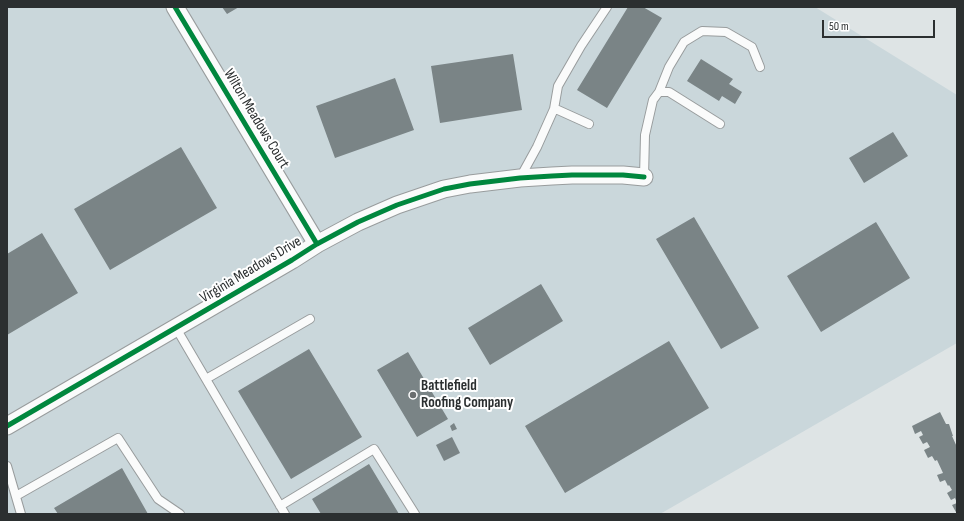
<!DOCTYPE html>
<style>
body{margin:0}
#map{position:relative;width:964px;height:521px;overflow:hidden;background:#dee4e5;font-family:"Sofia Sans Condensed",sans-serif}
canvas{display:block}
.frame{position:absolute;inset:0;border:8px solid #2b2f30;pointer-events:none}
.scale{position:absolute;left:822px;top:20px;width:113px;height:18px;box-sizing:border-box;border:2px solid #2b2f30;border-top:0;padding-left:5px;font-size:12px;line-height:14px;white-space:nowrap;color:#2b2f30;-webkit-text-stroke:3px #fff;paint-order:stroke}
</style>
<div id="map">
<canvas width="964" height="521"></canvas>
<div class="frame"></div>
<div class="scale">50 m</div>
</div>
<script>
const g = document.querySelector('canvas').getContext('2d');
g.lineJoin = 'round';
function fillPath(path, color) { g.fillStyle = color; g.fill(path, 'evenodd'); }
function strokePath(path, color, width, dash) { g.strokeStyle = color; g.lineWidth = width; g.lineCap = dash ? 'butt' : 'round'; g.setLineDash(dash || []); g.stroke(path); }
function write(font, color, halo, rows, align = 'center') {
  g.font = font + ' "Sofia Sans Condensed",sans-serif'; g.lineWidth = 4; g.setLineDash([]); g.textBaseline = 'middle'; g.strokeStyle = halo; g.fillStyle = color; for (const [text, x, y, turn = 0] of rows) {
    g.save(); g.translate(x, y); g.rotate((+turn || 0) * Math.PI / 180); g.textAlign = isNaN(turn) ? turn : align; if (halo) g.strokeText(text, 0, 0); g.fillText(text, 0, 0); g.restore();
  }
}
fillPath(new Path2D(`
 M7,7h808l142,88v248l-297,171h-653z`), '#cad7db');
fillPath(new Path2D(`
 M222,7h17l-12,7z
 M628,7h15l19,11 -55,90 -30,-18z
 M513,54l9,56 -82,13 -9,-57z
 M701,59l32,20 -4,5 13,8 -7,12 -13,-8 -3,5 -32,-20z
 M395,78l19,52 -79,28 -19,-52z
 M893,132l15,24 -44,27 -15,-25z
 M181,147l36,61 -107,62 -36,-61z
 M694,217l65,111 -38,21 -65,-110z
 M876,222l34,56 -89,54 -34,-56z
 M42,233l36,60 -71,42v-81z
 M541,284l22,37 -73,44 -22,-37z
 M669,341l40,67 -144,85 -40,-67z
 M309,349l53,88 -71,42 -53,-88z
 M408,352l40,67 -31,18 -40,-67z
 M940,412l6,12h3l4,12h-1l5,11v67l-5,-9 5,-2 -2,-5 -4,2 -4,-7 5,-3 -3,-5 -1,1 -3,-6 -5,2 -3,-7 6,-2 -6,-13 -2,1 -3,-5 -4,2 -4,-8 6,-3 -3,-5 -4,2 -4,-7 4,-2 -2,-4 -6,3 -3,-8z
 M454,423l3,6 -5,2 -2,-5z
 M452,437l8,16 -16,8 -8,-16z
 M369,464l30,50h-78l-9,-15z
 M122,468l26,46h-90l-4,-6z`), '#7a8486');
const service = new Path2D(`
 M659,92l10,-25 15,-25 18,-11 24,1 26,15 8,20
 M554,109l4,-23 23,-40 26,-39
 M644,177l1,-42 8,-35 6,-8h10l51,32
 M520,178l17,-31 17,-38 4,1 31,14
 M176,328l109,186
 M206,379l104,-60
 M7,466l14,48
 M16,496l102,-58 40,61 22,15
 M280,506l94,-57 41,65`);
const minor = new Path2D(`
 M175,7l142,237
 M7,426l285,-166 25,-16 41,-22 39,-17 47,-16 26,-5 50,-6 32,-2 20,-1h51l21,2`);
strokePath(service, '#989c9d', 10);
strokePath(minor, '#989c9d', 19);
strokePath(service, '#fafbfb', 8);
strokePath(minor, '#fafbfb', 17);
strokePath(new Path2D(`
 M175,7l142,237
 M7,426l285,-166 25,-16 41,-22 39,-17 47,-16 26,-5 50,-6 32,-2 20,-1h51l21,2`), '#00873e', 5);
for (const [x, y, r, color] of [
 [413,395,4,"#6a6e6f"]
]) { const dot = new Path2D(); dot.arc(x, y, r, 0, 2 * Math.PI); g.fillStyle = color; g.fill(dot); strokePath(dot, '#fff', 1.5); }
write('15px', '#2b2f30', '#fff', [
 ["Wilton Meadows Court",256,119,59],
 ["Virginia Meadows Drive",251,270,-31]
]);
write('bold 15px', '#2b2f30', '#fff', [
 ["Battlefield",421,386],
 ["Roofing Company",421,403]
], 'left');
</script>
